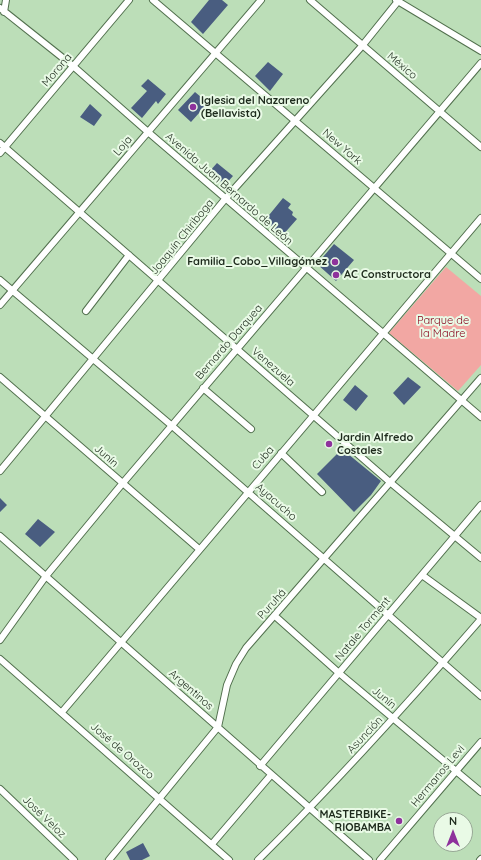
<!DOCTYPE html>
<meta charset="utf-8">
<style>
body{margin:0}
#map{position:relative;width:481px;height:860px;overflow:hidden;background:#bcdeb8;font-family:Quicksand,sans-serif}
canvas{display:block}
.north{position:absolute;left:433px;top:812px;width:40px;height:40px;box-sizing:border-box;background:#e9fae6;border:1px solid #97a795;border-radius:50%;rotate:0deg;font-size:11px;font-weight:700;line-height:16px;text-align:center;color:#1d2a1c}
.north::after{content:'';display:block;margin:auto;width:14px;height:18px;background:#8e329c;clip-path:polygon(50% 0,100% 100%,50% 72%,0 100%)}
</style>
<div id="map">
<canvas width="481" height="860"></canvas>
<div class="north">N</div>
</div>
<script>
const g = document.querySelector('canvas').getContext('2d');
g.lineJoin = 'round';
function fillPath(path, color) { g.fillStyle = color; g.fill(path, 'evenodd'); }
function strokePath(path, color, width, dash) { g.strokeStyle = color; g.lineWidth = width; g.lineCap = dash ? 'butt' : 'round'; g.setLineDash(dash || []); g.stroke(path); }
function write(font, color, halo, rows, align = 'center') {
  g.font = font + ' Quicksand,sans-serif'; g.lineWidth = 4; g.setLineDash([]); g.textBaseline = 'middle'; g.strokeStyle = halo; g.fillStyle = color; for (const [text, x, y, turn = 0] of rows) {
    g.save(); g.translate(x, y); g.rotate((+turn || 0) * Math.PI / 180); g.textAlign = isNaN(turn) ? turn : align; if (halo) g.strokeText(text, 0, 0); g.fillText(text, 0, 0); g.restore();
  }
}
fillPath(new Path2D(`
 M446,267l35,29v69l-23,26 -69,-58z`), '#f2a7a3');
fillPath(new Path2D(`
 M209,0h13l6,5 -25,29 -12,-12z
 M268,62l15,12 -13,17 -15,-15z
 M148,79l18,15 -8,10 -2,-3 -14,17 -11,-10 16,-17 -6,-5z
 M195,92l13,11 -17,19 -13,-12z
 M90,104l12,11 -8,11 -14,-9z
 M217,163l16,13 -8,9 -16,-13z
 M283,198l8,6 -3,4 5,4 -1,3 5,4 -15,17 -17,-16z
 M334,244l20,16 -18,21 -19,-17z
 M408,377l13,10 -17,18 -11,-12z
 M355,385l13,11 -12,15 -13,-11z
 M342,449l39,32 -10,14 -17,17 -37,-38z
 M0,498l7,7 -7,7z
 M38,519l17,13 -15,15 -15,-13z
 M143,843l7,13 -8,4h-12l-4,-8z`), '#495d80');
const minor = new Path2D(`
 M153,0l328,279
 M310,0l171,147
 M396,0l85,51
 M0,8l73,58 75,66 333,285
 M4,12l2,-12
 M0,143l391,340 90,75
 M0,153l129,-153
 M0,280l171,145 310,271
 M0,305l261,-305
 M86,311l43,-56
 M0,377l199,172
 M203,388l48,41
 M281,453l41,39
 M0,471l226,-273 136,-152 37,-46
 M0,536l369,324
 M422,575l59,43
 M275,616l64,57 142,119
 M0,640l46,-64 76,-92 359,-421
 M0,659l229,201
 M62,712l419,-494
 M260,766l221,-261
 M0,789l74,71
 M212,844l59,-69
 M109,860l109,-133 9,-42 9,-21 10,-16 235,-270
 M258,860c78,-77 151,-158 223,-241
 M380,860l101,-118
 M480,860l1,-1`);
strokePath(minor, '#52704e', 8);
strokePath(minor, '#fff', 6);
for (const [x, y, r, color] of [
 [193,107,4,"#8e329c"],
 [335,262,4,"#8e329c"],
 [336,275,4,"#8e329c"],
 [329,444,4,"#8e329c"],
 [399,821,4,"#8e329c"]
]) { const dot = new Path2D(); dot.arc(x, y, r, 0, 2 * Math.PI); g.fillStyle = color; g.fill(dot); strokePath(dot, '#e9fae6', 1.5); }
write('11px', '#1d2a1c', '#e9fae6', [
 ["México",402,66,40],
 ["Morona",57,70,-50],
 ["Loja",123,146,-49],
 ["New York",342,147,41],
 ["Avenida Juan Bernardo de León",229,189,41],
 ["Joaquín Chiriboga",182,237,-51],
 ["Bernardo Darquea",229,342,-49],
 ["Venezuela",273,367,41],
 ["Junín",106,456,41],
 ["Cuba",263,458,-49],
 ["Ayacucho",276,502,41],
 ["Puruhá",272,604,-48],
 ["Natale Torment",363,629,-50],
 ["Argentinos",191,690,41],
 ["Junín",384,698,40],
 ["Asunción",365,735,-47],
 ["José de Orozco",122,751,41],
 ["Hermanos Levi",438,776,-50],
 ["José Veloz",44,817,44]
]);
write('bold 11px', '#1d2a1c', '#e9fae6', [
 ["Iglesia del Nazareno",201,101],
 ["(Bellavista)",201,114],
 ["Familia_Cobo_Villagómez",327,262,"right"],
 ["AC Constructora",344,275],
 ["Jardin Alfredo",337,438],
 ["Costales",337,451],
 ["MASTERBIKE-",391,815,"right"],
 ["RIOBAMBA",391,828,"right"]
], 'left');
write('11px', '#870019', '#e9fae6', [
 ["Parque de",443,321],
 ["la Madre",443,334]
]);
</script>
